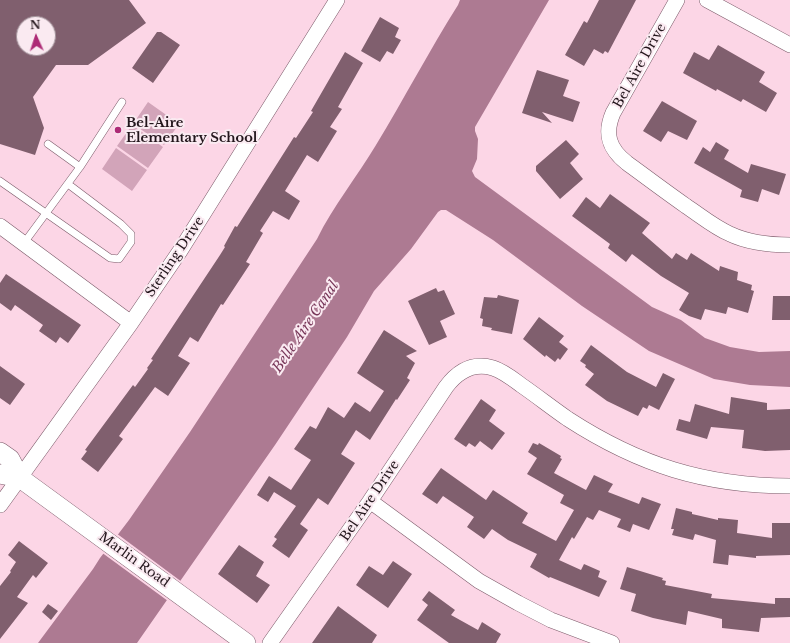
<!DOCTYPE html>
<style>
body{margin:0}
#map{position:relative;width:790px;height:643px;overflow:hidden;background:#fcd6e6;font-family:"Libre Baskerville",serif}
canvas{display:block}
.north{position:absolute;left:16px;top:16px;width:40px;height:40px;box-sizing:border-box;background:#faeaf1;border:1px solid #a4959c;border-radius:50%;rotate:357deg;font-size:11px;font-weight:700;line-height:16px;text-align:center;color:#23161c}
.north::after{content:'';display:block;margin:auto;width:14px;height:18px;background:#ad2b76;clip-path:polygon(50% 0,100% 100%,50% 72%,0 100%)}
</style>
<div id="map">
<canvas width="790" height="643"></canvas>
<div class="north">N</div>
</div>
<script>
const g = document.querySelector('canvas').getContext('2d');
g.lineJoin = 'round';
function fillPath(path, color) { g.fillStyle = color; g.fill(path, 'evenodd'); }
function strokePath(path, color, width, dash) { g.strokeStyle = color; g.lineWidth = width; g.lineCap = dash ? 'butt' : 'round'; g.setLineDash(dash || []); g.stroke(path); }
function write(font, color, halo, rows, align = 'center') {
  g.font = font + ' "Libre Baskerville",serif'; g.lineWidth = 4; g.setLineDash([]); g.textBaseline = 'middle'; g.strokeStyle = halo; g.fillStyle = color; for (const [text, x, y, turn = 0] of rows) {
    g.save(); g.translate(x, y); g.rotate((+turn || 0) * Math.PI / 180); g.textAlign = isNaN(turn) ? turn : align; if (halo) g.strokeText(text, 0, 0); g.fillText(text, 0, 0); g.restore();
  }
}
fillPath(new Path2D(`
 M148,102l31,22 -15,21 -31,-21z
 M132,125l31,22 -15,21 -31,-22z
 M116,148l31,22 -15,21 -30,-22z`), '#d2a4b9');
fillPath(new Path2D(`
 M460,0h89l-74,127v4l3,8 -1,20 -5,12 3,6 177,130 29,13 24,18 25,9 29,5 31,-1v36l-40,-2 -36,-6 -65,-28 -67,-45 -89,-66 -47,-30h-5l-3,2 -27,37 -37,42 -27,46 -72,108 -138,198h-99l55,-74 7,-11 29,-38 61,-88 127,-193c16,-33 40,-62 59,-94 28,-46 53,-94 82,-140z`), '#ad7a92');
fillPath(new Path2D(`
 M116,533l66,49 -14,19 -67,-49z`), '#fcd6e6');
fillPath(new Path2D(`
 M0,0h129l17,23 -58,42h-32l-23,32 11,31 -9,27 -35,-11zM24,24h24v24h-24z
 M599,0h37l-28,53 -3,-2 -2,3 -9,-5 -10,17 -19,-11 19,-34 3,2z
 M380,17l19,11 -4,9 6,3 -8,14 -6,-3 -7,11 -19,-11z
 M157,32h4l19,13 -27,38 -21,-15z
 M718,45l47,27 -6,10 18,11 -11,19 -23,-13 -2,3 -24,-13 -1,2 -33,-18 11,-21 15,8z
 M345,52l18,11 -25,44 4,2 -12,18 7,4 -19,31 -11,-7 -22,36 15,10 -11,19 -16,-9 -13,20 3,2 -17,29 4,2 -27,41 -2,-1 -23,38 -8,-5 -12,19 12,7 -22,33 -13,-9 -36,49 4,3 -25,33 -17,-13 6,-8 -2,-1 48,-65 2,2 13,-18 -1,-1 6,-8 -2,-1 69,-104 5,-8 -1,-1 11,-20 2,1 57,-90 2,1 17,-26 -2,-1z
 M537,70l32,10 -6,16 17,6 -7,20 -31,-10 10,11 -30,-10z
 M662,101l35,20 -10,19 -19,-9 -7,11 -18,-11z
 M566,140l13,14 -9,9 13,16 -23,20 -24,-28v-5z
 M716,142l13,8 -5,9 24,14 3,-9 35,10 -7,21 -17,-6 -4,13 -18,-5 2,-7 -48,-27 9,-16 7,5z
 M610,194l40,29 -8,10 30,26 4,-6 11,7 4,-7 28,18 1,-5 18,6 -1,8 15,5 -1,5 3,1 -6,22 -20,-6 -2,7 -21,-5 -4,11 -12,-4 -10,-6 10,-17 -28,-17 -29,-22 -6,8 -18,-14 2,-4 -38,-28 14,-19 14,11z
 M6,274l75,51 -13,18 -8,-6 -4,6 -17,-12 4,-6 -28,-20 -4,6 -11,-8v-20z
 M436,288l2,4 6,-2 11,24 -15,7 7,16 -18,8 -21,-44z
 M498,295l21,5 -7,34 -21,-4 1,-2 -10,-2 1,-7 -3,-1 4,-21 13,1z
 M773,296h17v24h-18z
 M539,317l25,19 -5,6 9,7 -8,11 -2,-2 -3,4 -9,-7 -1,2 -22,-18z
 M384,330l33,21 -11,5 9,7 -8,15 3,2 -13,20 -1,-1 -26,41 -14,-10 -15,24 14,9 -27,42 -10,-7 -18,26 8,6 -19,28 -17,-12 5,-7 -3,-2 22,-31 -22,-14 -6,10 -11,-7 12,-19 22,14 20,-30 -17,-11 16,-23 6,3 12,-22 16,11 11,-16 15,10 14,-21 -27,-18z
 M591,345l36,27 29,15 7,-14 12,6 -16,31 -10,-5 -2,4 -4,-2 -5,9 -31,-15 -22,-16 9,-11 -9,-7 1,-2 -6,-4z
 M0,366l25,18 -15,21 -10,-7z
 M731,397l36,6v7l23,-1v41l-25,1 -23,-3 2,-18 -33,-3 -4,12 -31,-9 3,-11 11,3 5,-18 34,10z
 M481,399l15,11 -7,11 16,12 -13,17 -12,-9 -5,6 -6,-4 -3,4 -12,-8z
 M533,443l5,2 1,-2 22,13 -1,2 2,1 -8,14 32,17 8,-15 19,9 -5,8 31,12 3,-7 19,7 -12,26 -16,-6 -3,8 -13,-5 4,-8 -22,-9 -6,10 -6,-3 -13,22 -2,-2 -13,23 22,10 3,-6 16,7 -2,6 9,4 -8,16 -49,-20 -1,1 -19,-11 7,-13 -29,-14 -16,-11 -8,10 -17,-12 7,-10 -31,-21 -6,8 -15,-10 19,-26 45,32 7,-10 35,23 -6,10 34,18 18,-31 -14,-7 4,-8 -37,-21 10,-16 -9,-6z
 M676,508l16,4v2l26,6v-2l20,2 -1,13 35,5v-15h18v32l-34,1v2l-27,-3 -1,10 -15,-2 3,-23 -21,-6 -2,6 -21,-5 2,-6h-3z
 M19,541l29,22 -12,15 -3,-3 -16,22 11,6 -28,36v-53l11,-14 -1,-1 6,-9 -8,-7z
 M239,545l25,17 -8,14 14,9 -13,18 -39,-29z
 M393,561l19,13 -24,34 -32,-23 13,-19 14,9z
 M627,567l36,11 -1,2 4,1 -1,4 47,9 -1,4 64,6v-6h15v19l-29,1 -2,14 -37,-4v-9l-34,-8 -2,14 -33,-7 -22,-7 5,-17 -16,-5z
 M429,591l26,19 -4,5 27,15 4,-8 19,12 -5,9h-47l-32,-23 11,-15 -6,-5z
 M48,604l10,7 -7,9 -9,-8z
 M338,606l39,29 -5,8h-60z`), '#805f6e');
const service = new Path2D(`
 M80,167l42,-65
 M0,181l110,77 9,1 12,-17v-8l-10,-10 -53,-40
 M24,243l56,-76 -32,-23`);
const minor = new Path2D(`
 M677,0l-64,113c-9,21 -4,36 14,50 19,14 39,29 59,43 15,10 28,21 44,28 19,9 39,11 60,11
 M707,0l83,45
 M0,226l131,97
 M370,501l109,80 39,22 33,17 61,23
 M0,505l131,-182 49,-72 157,-251
 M270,643l100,-142 76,-114c12,-16 27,-25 47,-19 10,3 20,11 28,17 16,11 31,23 47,34 71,46 137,67 222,67`);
const tertiary = new Path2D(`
 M0,452l10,7 10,19
 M0,474l20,4 226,165`);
strokePath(service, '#7b5a69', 8);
strokePath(minor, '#7b5a69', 16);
strokePath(tertiary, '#7b5a69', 20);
strokePath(service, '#fff', 7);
strokePath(minor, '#fff', 15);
strokePath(tertiary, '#fff', 19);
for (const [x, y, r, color] of [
 [118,130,4,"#ad2b76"]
]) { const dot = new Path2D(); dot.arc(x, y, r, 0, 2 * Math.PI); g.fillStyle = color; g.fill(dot); strokePath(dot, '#faeaf1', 1.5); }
write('13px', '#23161c', '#faeaf1', [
 ["Bel Aire Drive",640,66,-61],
 ["Sterling Drive",175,257,-56],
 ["Bel Aire Drive",370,501,-56],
 ["Marlin Road",134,560,36]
]);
write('bold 13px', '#23161c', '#faeaf1', [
 ["Bel-Aire",126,123],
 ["Elementary School",126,138]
], 'left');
write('italic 14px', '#783759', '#faeaf1', [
 ["Belle Aire Canal",306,327,-56]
]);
</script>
